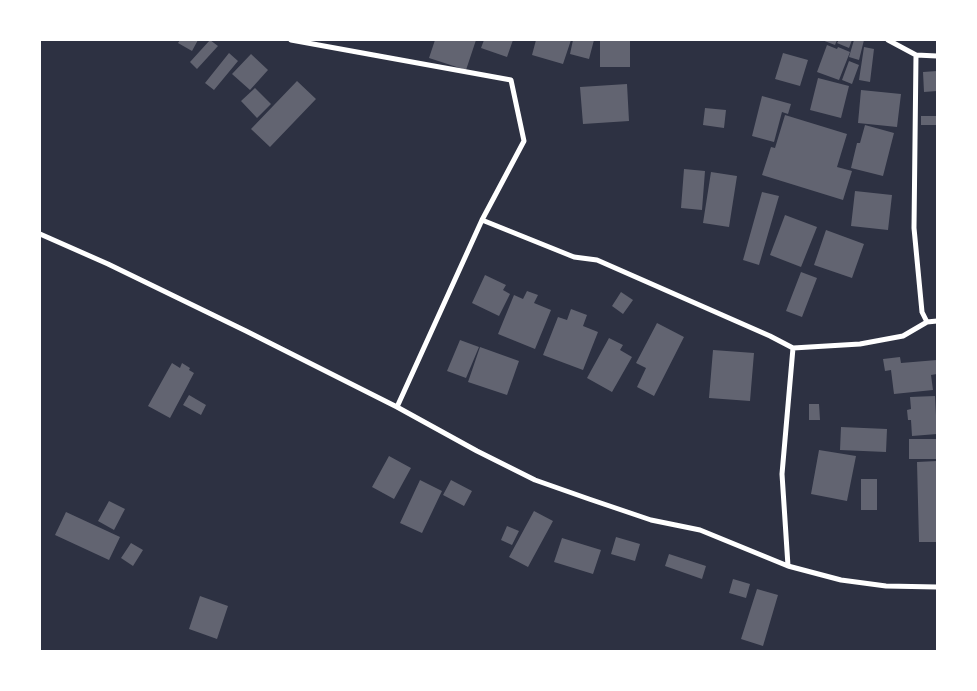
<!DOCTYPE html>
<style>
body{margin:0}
#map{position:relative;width:977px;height:691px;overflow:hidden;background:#2d3142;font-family:Spectral,serif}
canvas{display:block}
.frame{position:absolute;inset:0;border:41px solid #fff;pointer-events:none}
</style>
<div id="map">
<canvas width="977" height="691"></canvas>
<div class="frame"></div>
</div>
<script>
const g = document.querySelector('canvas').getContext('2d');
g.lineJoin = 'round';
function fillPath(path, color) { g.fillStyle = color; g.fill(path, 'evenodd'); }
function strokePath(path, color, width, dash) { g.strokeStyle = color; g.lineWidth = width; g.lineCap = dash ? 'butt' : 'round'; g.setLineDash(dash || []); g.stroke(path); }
fillPath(new Path2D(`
 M180,40h18l-6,11 -14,-8z
 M210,40l8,6 -21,23 -7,-7z
 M435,40h41l-10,30 -37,-12z
 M484,40h29l-6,17 -26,-9z
 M536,40h35l-8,24 -31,-9z
 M573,40h21l-5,19 -19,-5z
 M600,40h30v27h-30z
 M822,40h15l-2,5z
 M839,40h13l-3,8 -12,-5z
 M854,40h10l-5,20 -10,-3z
 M827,45l10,4 1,-2 12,5 -11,28 -22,-8z
 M864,47l10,2 -4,33 -11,-2z
 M229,53l9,8 -24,29 -9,-7z
 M783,53l25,7 -8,26 -25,-7z
 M251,54l17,16 -18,20 -18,-16z
 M849,61l10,4 -7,19 -10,-4z
 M937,71v20l-13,1 -1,-20z
 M818,78l31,8 -8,32 -31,-8z
 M297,81l19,18 -46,48 -19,-18z
 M627,84l2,37 -46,3 -3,-37z
 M255,88l16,16 -14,14 -16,-17z
 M861,90l40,4 -4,33 -39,-4z
 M762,96l29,8 -3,10 -6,-2 -8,30 -22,-6z
 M705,108l21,2 -2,18 -21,-3z
 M785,115l62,19 -10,33 15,4 -9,29 -81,-25 9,-28 4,1z
 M921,116h16v9h-16z
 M865,125l29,8 -11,43 -32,-8 6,-25h3z
 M684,169l21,2 -3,39 -21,-2z
 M711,172l26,4 -8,51 -26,-4z
 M855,191l37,4 -4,35 -37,-4z
 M762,192l17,4 -20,69 -16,-5z
 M785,215l32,12 -16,40 -31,-12z
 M826,230l38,14 -12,34 -38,-13z
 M801,272l16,6 -15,39 -16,-6z
 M485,275l21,10 -3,5 7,4 -11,22 -27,-13z
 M527,291l11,4 -4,8 17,7 -16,39 -37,-15 16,-39 9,4z
 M621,292l12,8 -10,14 -11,-8z
 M571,309l16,6 -4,11 15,6 -15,38 -40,-15 15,-38 9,3z
 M657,323l27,14 -30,59 -17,-9 9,-19 -10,-5z
 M609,338l14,7 -3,5 12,7 -20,35 -25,-14z
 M460,340l19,7 -13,31 -19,-7z
 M480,347l39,14 -12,34 -39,-13z
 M713,350l41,3 -4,48 -41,-3z
 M900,357l1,6 36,-3v14l-6,1 2,15 -39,4 -3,-24 -6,1 -2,-12z
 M172,363l8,5 2,-5 8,5 -1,2 5,3 -24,45 -22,-12z
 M189,395l17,10 -5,10 -18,-10z
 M935,396l2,38 -25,2 -1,-16h-3l-1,-10 4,-1 -1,-12z
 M809,404h10l1,16h-11z
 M841,427l46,2 -1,23 -46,-2z
 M909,439h28v20h-28z
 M819,450l37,6 -9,45 -36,-7z
 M389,456l22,12 -17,31 -22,-12z
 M937,461v81h-18l-2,-80z
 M861,479h16v31h-16z
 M420,480l22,11 -20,42 -22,-10z
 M451,480l21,11 -8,15 -21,-11z
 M109,501l16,8 -11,21 -16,-9z
 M534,511l19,10 -25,46 -19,-10z
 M66,512l54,25 -11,23 -54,-25z
 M507,526l12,5 -7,14 -11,-5z
 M616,537l24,7 -5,17 -24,-7z
 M562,538l39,12 -8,24 -39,-12z
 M131,543l12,7 -10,16 -12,-8z
 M669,554l37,12 -4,13 -37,-13z
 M733,579l17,5 -4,14 -17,-5z
 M757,589l21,6 -15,51 -22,-7z
 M200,596l28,10 -11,33 -28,-10z`), '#626471');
strokePath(new Path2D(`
 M291,40l220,40 13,61 -42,79 -85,187
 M888,40l28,15 21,1
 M916,55l-2,173 8,84 5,10
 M482,220l92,37 23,3 173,76 23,12 67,-4 43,-8 24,-14 10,-1
 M40,234l68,30 138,67 151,76 80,44 58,29 54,19 62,21 49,10 88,36 53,14 45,6 51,1
 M788,566l-6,-92 11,-126`), '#fff', 5);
</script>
